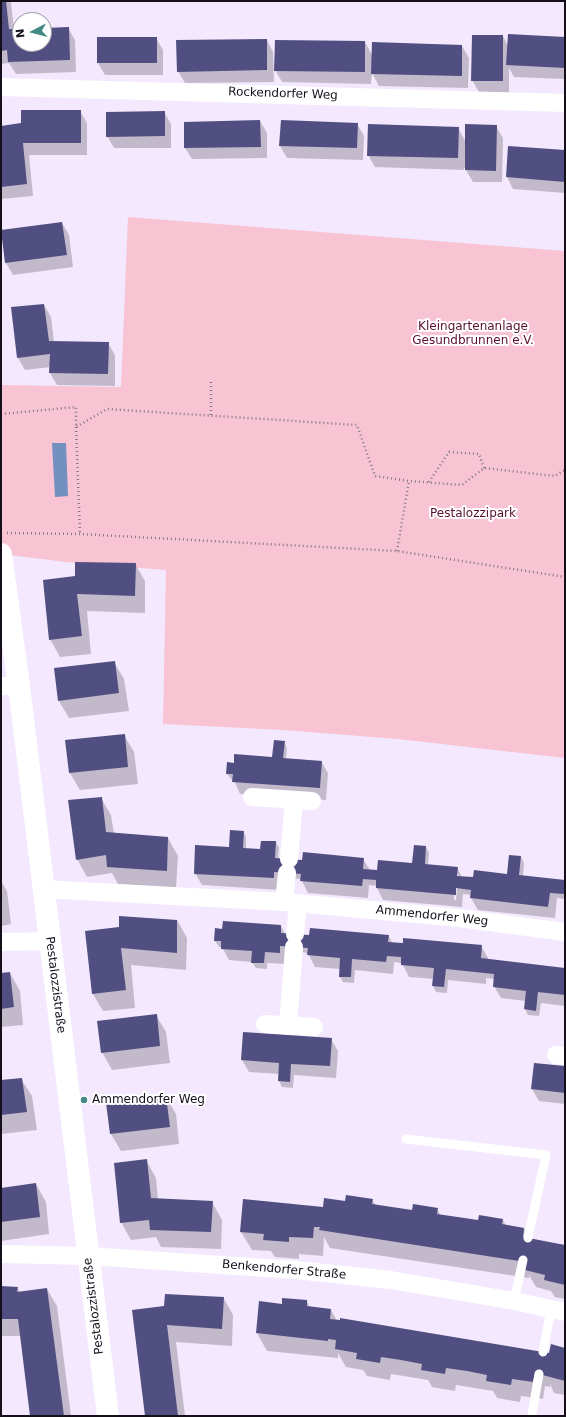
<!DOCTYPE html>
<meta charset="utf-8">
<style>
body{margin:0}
#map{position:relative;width:566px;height:1417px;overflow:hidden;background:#f3e8fd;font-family:"DejaVu Sans",sans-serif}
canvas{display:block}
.frame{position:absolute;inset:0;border:2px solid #150f1a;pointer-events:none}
.north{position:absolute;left:12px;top:12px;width:40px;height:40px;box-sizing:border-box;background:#fff;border:1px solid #a19fa3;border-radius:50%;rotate:263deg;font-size:11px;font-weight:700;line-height:16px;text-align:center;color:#150f1a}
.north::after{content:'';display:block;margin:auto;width:14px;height:18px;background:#438a83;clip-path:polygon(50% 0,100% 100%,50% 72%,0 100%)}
</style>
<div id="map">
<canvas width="566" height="1417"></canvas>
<div class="frame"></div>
<div class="north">N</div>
</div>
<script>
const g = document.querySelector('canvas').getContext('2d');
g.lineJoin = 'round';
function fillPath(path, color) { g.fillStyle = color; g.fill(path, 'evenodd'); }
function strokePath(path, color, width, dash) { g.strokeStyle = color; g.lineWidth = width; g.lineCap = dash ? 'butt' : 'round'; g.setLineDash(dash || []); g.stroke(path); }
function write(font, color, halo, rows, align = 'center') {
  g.font = font + ' "DejaVu Sans",sans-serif'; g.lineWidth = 4; g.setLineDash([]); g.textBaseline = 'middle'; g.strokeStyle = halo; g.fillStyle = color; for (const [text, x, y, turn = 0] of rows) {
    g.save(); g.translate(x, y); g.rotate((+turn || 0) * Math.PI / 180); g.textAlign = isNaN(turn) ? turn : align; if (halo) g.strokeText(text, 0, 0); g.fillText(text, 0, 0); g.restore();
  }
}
fillPath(new Path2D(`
 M128,217l437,34v507l-167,-19 -115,-9 -120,-6 3,-154 -100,-8 -65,-8v-169l120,2z`), '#f8c3d3');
fillPath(new Path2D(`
 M52,443h14l2,53 -13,1z`), '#7390c1');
fillPath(new Path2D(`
 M1,1l10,1 3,28h6v14h24v-15l24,-1 7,12 1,32 -60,2 -7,-11 -8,1z
 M503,36l5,10 57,-9v42l-51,-2 -5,-9v25l-30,-1 -7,-12z
 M156,38l7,12v25h-58l-7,-12z
 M267,40l6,12 1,30 -89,1 -7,-12z
 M365,42l7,13 90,-9 7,12 -1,30 -89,-2 -7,-13 -1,11 -89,-2 -8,-14z
 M80,111l7,12v32h-58l4,41 -32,3v-72l20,-3z
 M164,112l7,12v24h-57l-7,-12z
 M260,121l7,12v25l-75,1 -7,-11z
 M357,124l7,12 -1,24 -76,-2 -7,-12z
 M496,126l7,12 -1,44h-29l-9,-15v3l-89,-3 -7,-12 90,-27 8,14z
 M565,151v42l-52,-4 -6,-12z
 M62,223l7,12 4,32 -60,8 -7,-12 -4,-32z
 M44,305l7,12 3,25 54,1 7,12v31l-58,-1 -7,-12 1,-6 -26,3 -7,-12z
 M135,564l10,17v32l-58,-2 4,43 -31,3 -10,-18 26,-62z
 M114,662l10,17 5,32 -60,7 -10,-17z
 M124,735l10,17 4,32 -58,6 -10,-17z
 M284,742l3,6 -1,11 35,2 7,12 -2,27 -86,-6 -6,-14 -3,-1 -4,-5 8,-10 38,-6z
 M101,798l10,17 3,19 54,4 10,18 -2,32 -58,-4 -6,-11 -25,4 -10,-18z
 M243,832l3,5v12l16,1 14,-8 3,6 -1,9 2,2 23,2 60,-2 7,11 6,1 38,-7 12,-17 3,6 -1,12 29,3 5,9 10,1 37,-3 12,-18 3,6 -1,13 42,5v18l-8,-1 -2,20 -77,-8 -7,-12 1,-3 -9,-1 -1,13 -79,-7 -6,-12v-2l-8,-1 -1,13 -60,-5 -7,-14 -20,-1 -1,12 -78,-5 -7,-12 36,-25zM456,874h2l-2,26h-2z
 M1,881l6,10 4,33 -10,2z
 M177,920l10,18 -1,32 -55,-5 4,43 -32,3 -10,-17 27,-66z
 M281,926l4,8 25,2h78l5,7 88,3 7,12v2l77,9v37l-24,-3 -2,13 -11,-1 -3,-6 1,-8 -25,-3 -7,-12 1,-7 -9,-1v6l-38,-4 -1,13 -11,-1 -3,-6 1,-7 -25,-2 -7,-14 -8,-1 -1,12 -38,-4 -1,13 -11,-1 -3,-5v-8l-25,-2 -7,-14 -21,-2 -1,13 -19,-1v6l-11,-1 -4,-6 -23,-2 -7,-13h-3l-4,-6z
 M10,973l10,18 3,34 -22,2v-53z
 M156,1015l10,17 4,31 -58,7 -10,-18z
 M331,1039l7,12 -2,27 -42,-3 -1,13 -11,-1 -3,-6v-7l-30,-2 -7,-12z
 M565,1067v37l-26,-3 -7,-12z
 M21,1079l11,17 5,34 -36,4v-53z
 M166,1097l10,17 3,30 -58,7 -10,-17 -3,-30z
 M146,1160l10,18 2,22 54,2 10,18 -1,29 -60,-2 -5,-10 -25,3 -10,-18z
 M36,1184l10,18 3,32 -48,7v-52z
 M372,1200l4,5 37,6 24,-2 4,7 38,5 24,-1 3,6 18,3 5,9 36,8v53l-10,-2 -4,-6 -15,-4 -7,-12v3l-199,-30 -6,-11 -1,19 -24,-2v5l-24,-2 -4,-6 -19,-1 -11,-18 105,-30z
 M1,1287l16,1 3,4 27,-3 10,17 14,110h-40l-10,-80h-20z
 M223,1297l10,18 -1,31 -56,-4 9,74h-39l-13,-105z
 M307,1301l3,7 21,2 6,11 211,33 17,-5v46l-11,-2 -4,-9v3l-5,-1 -2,13 -22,-3 -1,6 -23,-4 -4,-7 -37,-6 -1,6 -23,-4 -4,-7 -37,-6 -1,6 -23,-4 -4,-6 -17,-3 -8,-14v5l-71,-7 -10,-18 26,-28z`), '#0003');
fillPath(new Path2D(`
 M1,1h5l3,28h11v15h24v-16l25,-1 1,33 -62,2 -1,-12 -6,1z
 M508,34l57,3v31l-59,-3z
 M472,35h31v46h-32z
 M97,37h60v26h-60z
 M267,39v31l-90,2 -1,-32z
 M275,40l90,1v31l-91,-1z
 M372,42l90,3v31l-91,-2z
 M21,110h60v33h-58l4,41 -26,3v-61l20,-3z
 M165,111v25l-59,1v-25z
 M260,120l1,27 -77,1v-26z
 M281,120l77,3 -1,25 -78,-2z
 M368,124l91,3 -1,31 -91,-2z
 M465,124l32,1 -1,46 -31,-1z
 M508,146l57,4v32l-59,-5z
 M62,222l5,33 -62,8 -4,-33z
 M44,304l5,37 60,1 -1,32 -59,-1 1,-19 -33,4 -6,-51z
 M75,562l61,1 -1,33 -58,-2 5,42 -33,4 -6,-60 32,-4z
 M115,661l4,32 -61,8 -4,-33z
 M125,734l3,33 -59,6 -4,-33z
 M274,740l11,1 -2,17 39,3 -2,27 -88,-6 1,-8h-7l1,-12 7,1v-9l38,3z
 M102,797l4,35 62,5 -1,34 -60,-4 -1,-12 -30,5 -8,-60z
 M230,830l14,1 -1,17 17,1 1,-8h15l-1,17 27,2 1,-8 61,6 -1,11 14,1 1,-10 34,3 2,-18 12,1 -1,18 33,3 -1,9 16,1 1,-7 33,4 2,-19 12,1 -2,19 46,5v14l-15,-1 -2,14 -78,-9 1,-8 -15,-2v7l-80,-7v-8l-13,-1 -1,7 -62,-5 1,-7 -27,-2v6l-80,-4 1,-29 34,2z
 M119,916l58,4v33l-56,-5 5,42 -34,4 -7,-63 34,-4z
 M223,921l58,4v8l28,2 1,-7 79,7 -1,7 15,1v-5l79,7 -1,13 84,10v27l-27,-3 -2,19 -12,-2 2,-18 -33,-4 1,-13 -48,-5 -2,18 -12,-1 2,-18 -33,-3v-8l-14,-1 -1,6 -34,-3 -1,18h-12l1,-19 -33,-3 1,-7 -28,-2v7l-15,-1 -1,11h-13l1,-12 -31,-2v-8h-7l1,-13 7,1z
 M10,972l4,35 -13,2v-36z
 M157,1014l3,32 -59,7 -4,-32z
 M243,1032l89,6 -2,28 -39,-2 -1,18 -12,-1 1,-18 -38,-3z
 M534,1063l31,3v27l-34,-4z
 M22,1078l5,34 -26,3v-35z
 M166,1096l4,31 -60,7 -4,-31z
 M147,1159l4,39 62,3 -2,31 -61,-2 -1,-10 -29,3 -6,-60z
 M36,1183l4,34 -39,5v-34z
 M346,1195l27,4 -1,5 40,6 1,-6 25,4 -1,6 41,6 1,-5 24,4 -1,5 22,4 -1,9 42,8v40l-21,-5 1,-5 -20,-5 -6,-9 -200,-31 1,-3h-6l-1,11 -24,-1v5l-26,-2 1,-6 -24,-2 3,-33 80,8 1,-9 21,3z
 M1,1286l17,1 -1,5 30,-4 17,128h-34l-12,-97h-17z
 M165,1294l59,3 -2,32 -55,-4 11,91h-33l-13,-106 32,-4z
 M282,1298l25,2v6l24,3 -1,10 10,1v-2l209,35 2,-9 14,4v33l-30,-8 -2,9 -21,-3 -1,6 -25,-4 1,-6 -20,-4 -21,-3 -1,6 -24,-4 1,-6 -21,-4 -20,-3 -1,6 -24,-4 1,-6 -22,-4 1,-9 -8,-1v2l-72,-8 3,-32 23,3z`), '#514f81');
strokePath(new Path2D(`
 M1,414l75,-7v20l31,-18 250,16 18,51 34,5 53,4 22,-17 71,8 10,-6
 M211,415v-35
 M76,427l4,107
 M429,482l20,-30 30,2 5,14
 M7,533l73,1 317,17 168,26
 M397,551l12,-70`), '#827a89', 2.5, [1, 3]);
strokePath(new Path2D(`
 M406,1139l140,16 -18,83
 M514,1301l9,-41
 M543,1352l8,-43
 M532,1414l7,-40`), '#fff', 9);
strokePath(new Path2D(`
 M1,87l564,16
 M1,686h18
 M252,797l60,4
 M289,859l5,-59
 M43,889l241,13 175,16 106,14
 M284,902l3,-29
 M295,934l3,-30
 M1,942l49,-1
 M265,1024l49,3
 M288,1026l6,-79
 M556,1055l9,1
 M1,1254l87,2 208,14 95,10 123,21 51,11`), '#fff', 18);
strokePath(new Path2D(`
 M1,554l18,132 89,730`), '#fff', 22);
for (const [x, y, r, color] of [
 [84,1100,4,"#438a83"]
]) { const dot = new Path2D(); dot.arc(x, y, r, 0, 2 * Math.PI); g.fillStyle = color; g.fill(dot); strokePath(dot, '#fff', 1.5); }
write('12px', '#150f1a', '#fff', [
 ["Rockendorfer Weg",283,94,2],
 ["Ammendorfer Weg",432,916,6],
 ["Pestalozzistraße",55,985,83],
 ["Benkendorfer Straße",284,1270,5],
 ["Pestalozzistraße",94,1306,-97]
]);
write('12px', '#5a0f31', '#fff', [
 ["Kleingartenanlage",473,327],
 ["Gesundbrunnen e.V.",473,341],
 ["Pestalozzipark",473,514]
]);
write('12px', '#150f1a', '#fff', [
 ["Ammendorfer Weg",92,1100]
], 'left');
</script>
